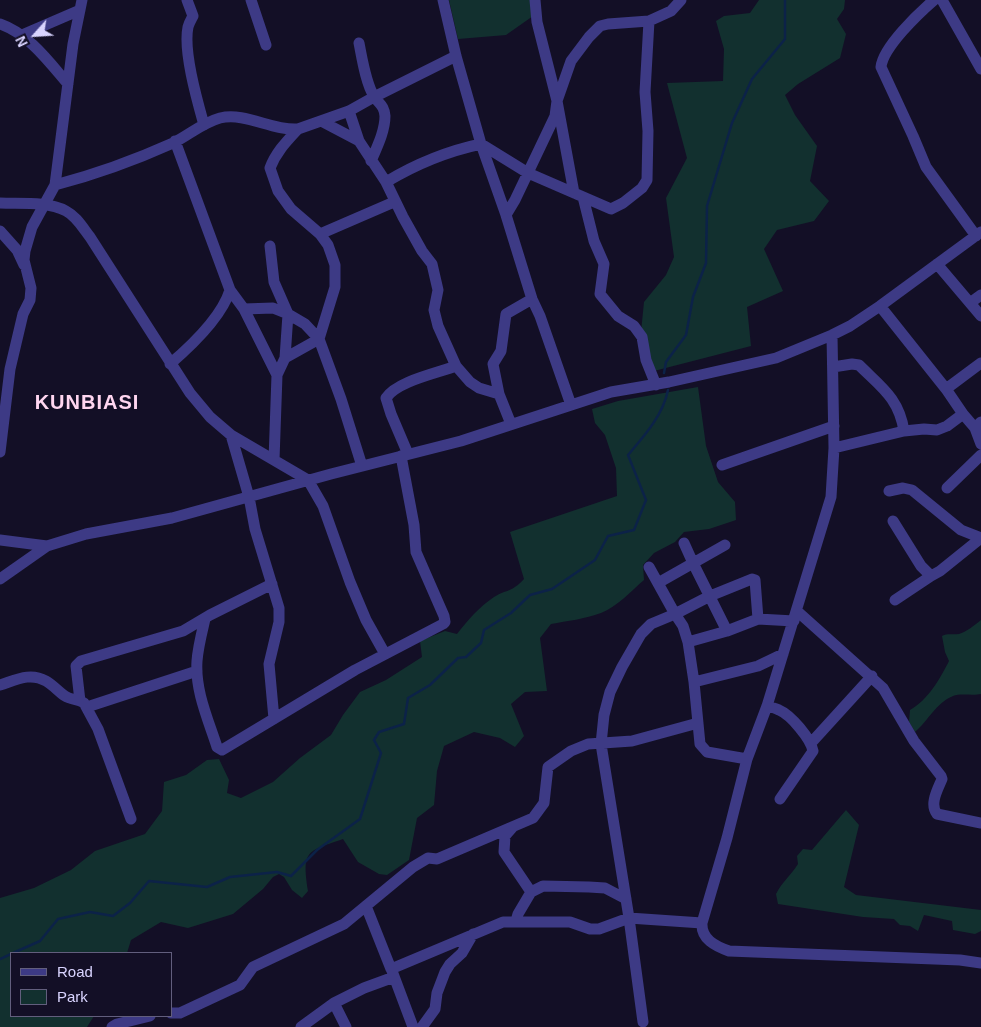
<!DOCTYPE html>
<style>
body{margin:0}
#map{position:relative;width:981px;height:1027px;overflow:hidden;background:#130f26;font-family:Helvetica,sans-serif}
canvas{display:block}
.legend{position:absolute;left:10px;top:952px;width:162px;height:65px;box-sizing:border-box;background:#130f26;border:1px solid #625e7d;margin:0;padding:6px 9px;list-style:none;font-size:15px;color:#d9d4ff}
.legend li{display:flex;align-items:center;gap:10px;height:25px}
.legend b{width:25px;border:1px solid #625e7d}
.north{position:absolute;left:10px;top:10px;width:50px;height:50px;-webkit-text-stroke:4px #130f26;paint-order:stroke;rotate:244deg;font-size:14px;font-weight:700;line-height:20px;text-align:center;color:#d9d4ff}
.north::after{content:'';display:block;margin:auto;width:18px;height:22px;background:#d9d4ff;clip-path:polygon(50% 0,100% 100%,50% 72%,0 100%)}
</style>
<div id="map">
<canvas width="981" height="1027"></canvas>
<ul class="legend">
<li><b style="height:6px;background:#3d3a85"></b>Road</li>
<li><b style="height:14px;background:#12302f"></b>Park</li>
</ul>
<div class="north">N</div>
</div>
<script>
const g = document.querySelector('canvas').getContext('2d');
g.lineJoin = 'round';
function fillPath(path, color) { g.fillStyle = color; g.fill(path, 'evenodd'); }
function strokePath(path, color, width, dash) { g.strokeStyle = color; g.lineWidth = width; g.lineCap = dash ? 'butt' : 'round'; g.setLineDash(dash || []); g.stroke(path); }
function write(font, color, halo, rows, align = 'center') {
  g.font = font + ' Helvetica,sans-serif'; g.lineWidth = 4; g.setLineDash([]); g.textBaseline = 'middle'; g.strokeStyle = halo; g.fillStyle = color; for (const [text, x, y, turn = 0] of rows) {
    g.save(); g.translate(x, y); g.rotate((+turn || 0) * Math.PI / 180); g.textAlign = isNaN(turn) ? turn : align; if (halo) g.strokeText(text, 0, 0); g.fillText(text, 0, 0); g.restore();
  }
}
fillPath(new Path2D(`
 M449,0h85l-1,16 -27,19 -48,4z
 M759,0h86l-1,9 -7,10 9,15 -6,24 -42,26 -13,11 10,20 22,31 -7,35 19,20 -15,20 -37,9 -13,19 19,42 -36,16 4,39 -97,25 -13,-39 3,-30 22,-27 8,-18 -8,-59 21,-40 -20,-75 56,-2 1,-32 -8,-28 8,-5 26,-3z
 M698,387l8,59 12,36 17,20 1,18 -27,9 -25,3 -9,10 -21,11 -11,12 1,15c-13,11 -27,27 -43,33 -16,6 -34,8 -50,11l-11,14 7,53 -22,1 -14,12 13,32 -9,11 -15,-9 -26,-6 -30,14 -7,25 -3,34 -17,13 -8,42 -22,15 -8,-1 -21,-12 -15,-23c-37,13 -41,11 -35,52l-6,7 -10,-8 -8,-13 -5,-3 -6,3 -10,12 -30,25 -45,14 -27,-6 -30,18 -4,13h-116v63h83l-7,11h-87v-129l34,-10 37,-18 24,-19 50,-17 17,-23 2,-29 22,-7 21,-15 12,-1 10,21 -2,13 14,5 32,-16 27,-24 31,-23 12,-20 17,-23 26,-12 36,-23 -2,-16 25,-10 12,3c11,-14 22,-27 37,-37 13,-8 17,-4 30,-18l-14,-47 107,-36 -1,-28 -11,-33 -10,-12 -3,-14 26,-8z
 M981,620v74c-8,2 -21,-1 -28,2 -17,7 -25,25 -38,36l-6,-10 1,-12c18,-10 30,-31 39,-49l-4,-9 -3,-16c6,-3 10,-1 17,-2 7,-2 16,-9 22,-14z
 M846,810l13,15 -15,62 12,8 125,15v21l-6,3 -22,-4 -1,-9 -28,-6 -6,16 -8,-5 -10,-1 -6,-6 -31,-2 -85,-13 -2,-10c6,-12 15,-19 22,-30l-1,-8 6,-7 9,1z`), '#12302f');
strokePath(new Path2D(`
 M664,373l2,-11 20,-27 7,-38 13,-34 1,-57 25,-83 20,-44 33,-40v-39
 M13,953l27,-12 18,-22 32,-7 23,4 17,-13 19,-22 58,6 23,-10 47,-5 14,4 26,-26 43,-31 21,-66 -7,-13 5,-8 25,-8 4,-26 22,-13 28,-27 8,-1 15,-14 3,-13 27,-17 19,-18 22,-6 43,-29 13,-24 26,-6 12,-30 -18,-45c17,-20 35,-40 40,-65
 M0,959l11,-5`), '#0c2248', 2.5);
strokePath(new Path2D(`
 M187,0l6,16c-2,4 -4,7 -5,11 -5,24 9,73 16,98
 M251,0l15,45
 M443,0l13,56 25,88 25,71 26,84 8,17 31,89
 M934,0c-15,13 -51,47 -53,67l32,69 13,31 50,69
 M942,0l39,69
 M0,24c29,10 49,38 68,60
 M22,35l58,-25
 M359,43c3,15 7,41 15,53 4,8 10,8 11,20 0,15 -8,31 -14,45
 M349,111l10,30 27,41c30,-18 62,-31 95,-38l47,29 83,36 12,-6 19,-15 5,-8 1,-49 -3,-39 4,-71
 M321,121l38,20
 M175,141l55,149 14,19 33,66 -3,85
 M386,182l17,35 19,34 10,13 6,26 -4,20 4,16 18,40 14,16 9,6 20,6
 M55,185c42,-11 78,-24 118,-42 16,-8 29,-20 47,-25 26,-6 52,13 78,11l51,-18 25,-14 82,-41
 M574,193l-17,-92 14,-40 18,-24 11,-11 8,-2 41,-3 22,-10 10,-11
 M583,197l11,44 10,23 -4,30 18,22 16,10 8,11 4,23 10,25
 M0,203c20,1 47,-2 66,8 10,5 17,17 24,26l100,156 20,24 21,18 77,45 15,26 27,76 16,38 19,34
 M506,215l9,-15 40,-84 2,-15 -20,-79 -2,-22
 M0,231l17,19 7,15
 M320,234l74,-32
 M270,246l4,36 14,32 -3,44
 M937,264l33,39 11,-8
 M970,303l11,13
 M880,306l66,83 17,25
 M244,309l29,-1 15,6 17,10 14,15 22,60 21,67
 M832,335l2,113 -3,49 -64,209 -20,53 -20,79 -25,85c-1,16 13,23 27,28l231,9 21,3
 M170,364c21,-18 52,-48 60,-74
 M833,367l19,-3 7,1c22,22 40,33 45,66
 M277,375l8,-17 34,-19 16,-52v-22l-7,-20 -8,-11 -29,-25 -13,-18 -8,-23c6,-16 17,-27 28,-39
 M946,389l35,-26
 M511,424l-12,-30 -6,-30 8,-13 5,-37 26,-15
 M975,428l6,16
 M231,435l18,62 6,32 24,79v14l-10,42 5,55
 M834,448l70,-17 20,-2 13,1 10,-4 16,-12 12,14 6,-6
 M0,452l10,-83 13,-55 7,-14 1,-12 -7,-28 1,-9 7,-24 23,-42 18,-141 9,-44
 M408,454l-17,-40 -5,-16c11,-17 52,-25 70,-32
 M722,465l112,-39
 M947,488l34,-33
 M889,491l14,-3 9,2 49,40 20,8
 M893,521l28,45 10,10 9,-5 41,-33
 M0,540l47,6 39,-12 86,-16 159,-44 130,-33 150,-49 58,-10 107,-24 56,-23 18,-9 30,-20 101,-74
 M684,543l9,20 34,68
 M649,567l26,47 8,12 5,16 6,40 6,62 7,8 40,7
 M0,579l47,-33
 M658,583l67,-38
 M895,600l36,-24
 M797,611l86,77 31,53 27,35 1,3c-4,10 -13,25 -5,35l44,9
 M205,619c-3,13 -7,28 -8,42 -2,30 11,58 20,86l5,3 133,-80 88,-46 2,-2 -1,-6 -28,-64 -2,-27 -13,-69
 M688,642l39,-11 31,-12 36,2
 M694,682l64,-16 25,-12
 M0,685c16,-5 30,-13 46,-4 7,4 13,11 19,15 6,4 13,3 19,7l14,26 33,90
 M80,701l-4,-35 5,-5 102,-30 27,-16 62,-31
 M767,706c4,1 8,2 12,4 12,5 32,29 34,41l-33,48
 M87,707l110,-36
 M811,743l61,-67
 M512,828l-7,8 -1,16 27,40 -13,22 -2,7
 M531,892l12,-6 46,1 16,1 21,11
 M366,906l25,63 112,-47h67l20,7h9l30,-11 73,5
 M392,971l21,56
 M334,1003l12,24
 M171,1013h9l60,-28 13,-18 91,-43 69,-57 15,-9 9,1 96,-41 11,-15 4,-36 23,-16 17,-7 44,-3 66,-18
 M643,1022l-14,-104 -28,-174 3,-29 6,-23 12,-25 19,-33 10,-10 24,-10 35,-18 42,-17 3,1 3,39
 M112,1027l5,-3 33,-8
 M301,1027l33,-24 30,-15 30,-11
 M422,1027l13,-18 2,-16 8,-21 5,-8 12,-11 11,-19`), '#3d3a85', 11);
g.letterSpacing = '1px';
write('bold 20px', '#ffd6f0', '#130f26', [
 ["KUNBIASI",87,403]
]);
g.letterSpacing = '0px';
</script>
